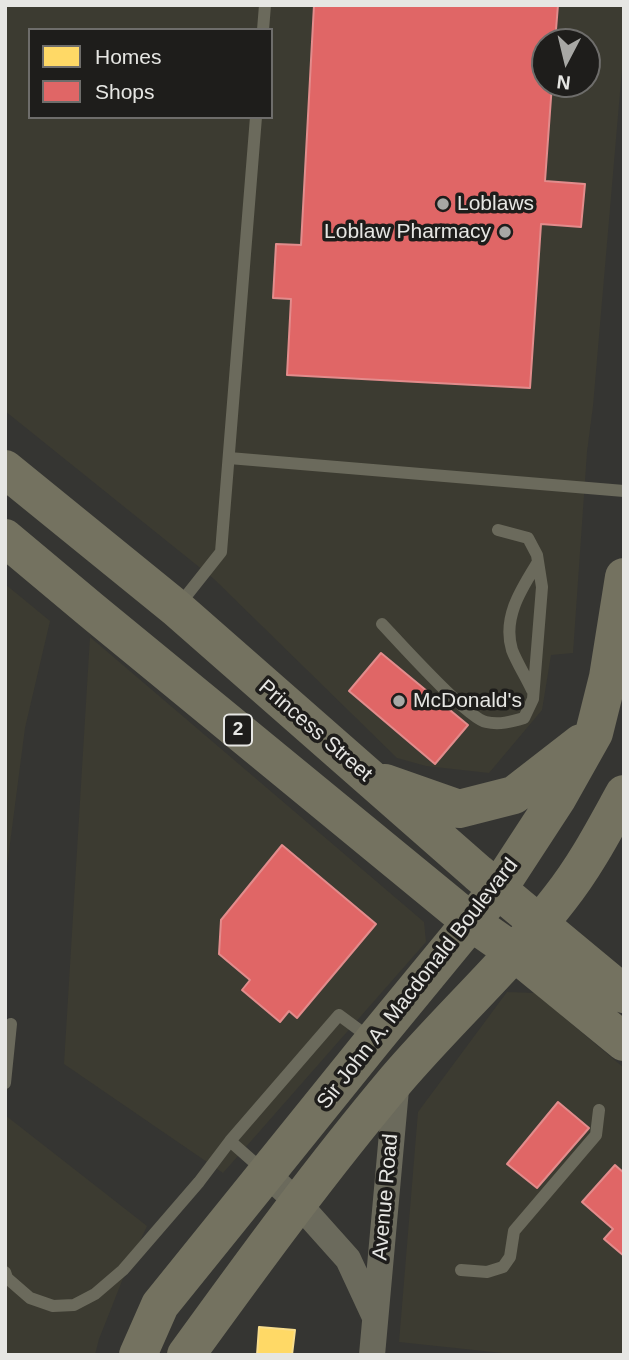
<!DOCTYPE html>
<style>
body{margin:0}
#map{position:relative;width:629px;height:1360px;overflow:hidden;background:#353532;font-family:Arial,sans-serif}
canvas{display:block}
.frame{position:absolute;inset:0;border:7px solid #e6e6e3;pointer-events:none}
.legend{position:absolute;left:28px;top:28px;width:245px;height:91px;box-sizing:border-box;background:#1e1d1b;border:2px solid #6e6d6b;margin:0;padding:9px 12px;list-style:none;font-size:21px;color:#e6e6e3}
.legend li{display:flex;align-items:center;gap:14px;height:35px}
.legend b{width:35px;border:2px solid #6e6d6b}
.north{position:absolute;left:531px;top:28px;width:70px;height:70px;box-sizing:border-box;background:#1e1d1b;border:2px solid #6e6d6b;border-radius:50%;rotate:187deg;font-size:19px;font-weight:700;line-height:28px;text-align:center;color:#e6e6e3}
.north::after{content:'';display:block;margin:auto;width:24px;height:32px;background:#a8a8a5;clip-path:polygon(50% 0,100% 100%,50% 72%,0 100%)}
</style>
<div id="map">
<canvas width="629" height="1360"></canvas>
<div class="frame"></div>
<ul class="legend">
<li><b style="height:19px;background:#ffd966"></b>Homes</li>
<li><b style="height:19px;background:#e06666"></b>Shops</li>
</ul>
<div class="north">N</div>
</div>
<script>
const g = document.querySelector('canvas').getContext('2d');
g.lineJoin = 'round';
function fillPath(path, color) { g.fillStyle = color; g.fill(path, 'evenodd'); }
function strokePath(path, color, width, dash) { g.strokeStyle = color; g.lineWidth = width; g.lineCap = dash ? 'butt' : 'round'; g.setLineDash(dash || []); g.stroke(path); }
function write(font, color, halo, rows, align = 'center') {
  g.font = font + ' Arial,sans-serif'; g.lineWidth = 7; g.setLineDash([]); g.textBaseline = 'middle'; g.strokeStyle = halo; g.fillStyle = color; for (const [text, x, y, turn = 0] of rows) {
    g.save(); g.translate(x, y); g.rotate((+turn || 0) * Math.PI / 180); g.textAlign = isNaN(turn) ? turn : align; if (halo) g.strokeText(text, 0, 0); g.fillText(text, 0, 0); g.restore();
  }
}
fillPath(new Path2D(`
 M5,5h619v41l-31,360 -6,46 -14,201 -22,2 -9,55 -53,63 -63,-7 -29,-8 -183,-179 -209,-168zM30,30h241v87h-241zM545,42h42v42h-42z
 M5,584l45,37 -25,107 -20,154z
 M90,637l334,285 2,20 -203,231 -159,-109z
 M507,992l28,1 89,75v287h-103l-122,-13 19,-230z
 M5,1115l142,111 -25,55 -23,58 -4,16h-90z`), '#3c3b31');
const homes = new Path2D(`
 M259,1327l36,3 -3,25h-35z`);
fillPath(homes, '#ffd966');
strokePath(homes, '#f8dd8c', 2);
const shops = new Path2D(`
 M314,5h244l-3,37h-10v42h7l-7,97 40,3 -4,43 -40,-3 -11,164 -243,-13 4,-76 -18,-1 3,-54 25,1z
 M381,653l87,72 -33,39 -86,-73z
 M282,845l94,79 -79,94 -8,-7 -9,11 -38,-32 8,-10 -31,-26 2,-34z
 M558,1102l31,26 -52,60 -30,-24z
 M615,1165l9,8v83l-20,-17 9,-10 -31,-27z`);
fillPath(shops, '#e06666');
strokePath(shops, '#e28c8c', 2);
strokePath(new Path2D(`
 M263,30l2,-25
 M229,458l395,33
 M179,605l42,-53 35,-435
 M382,624c17,18 85,94 104,98 13,3 25,0 38,-4l9,-19 9,-112 -5,-32 -9,-17 -30,-8
 M532,690c-6,-13 -15,-27 -20,-40 -10,-33 10,-62 26,-88
 M5,1083l6,-59
 M230,1141l34,30
 M461,1270l26,2 16,-5 7,-10 4,-26 82,-96 3,-25
 M5,1272l2,6 23,20 23,8 21,-1 21,-11 28,-24 76,-88 31,-41 109,-126 31,23`), '#6b6a5c', 12);
strokePath(new Path2D(`
 M267,1174l30,28 51,57 26,56
 M372,1355l25,-277`), '#6b6a5c', 26);
strokePath(new Path2D(`
 M5,469l171,139 302,265 146,121
 M5,538l86,72 380,312 43,30 110,90
 M385,783l74,26 55,-14 67,-52
 M138,1355l22,-50 213,-264 125,-152 60,-92 36,-64 14,-56 16,-100
 M186,1355c68,-94 136,-187 210,-275 53,-62 114,-117 164,-182 26,-33 44,-68 64,-104`), '#747260', 38);
for (const [x, y, r, color] of [
 [443,204,7,"#a8a8a5"],
 [505,232,7,"#a8a8a5"],
 [399,701,7,"#a8a8a5"]
]) { const dot = new Path2D(); dot.arc(x, y, r, 0, 2 * Math.PI); g.fillStyle = color; g.fill(dot); strokePath(dot, '#1e1d1b', 2.5); }
for (const [x, y, w] of [
 [238,730,28]
]) { const box = new Path2D(); box.roundRect(x - w / 2, y - 15.5, w, 31, 5); g.fillStyle = '#1e1d1b'; g.fill(box); strokePath(box, '#e6e6e3', 2); }
write('bold 19px', '#e6e6e3', null, [
 ["2",238,730]
]);
write('21px', '#e6e6e3', '#1e1d1b', [
 ["Loblaws",457,204],
 ["Loblaw Pharmacy",491,232,"right"],
 ["McDonald's",413,701]
], 'left');
write('21px', '#e6e6e3', '#1e1d1b', [
 ["Princess Street",315,731,41],
 ["Sir John A. Macdonald Boulevard",418,984,-52],
 ["Avenue Road",386,1197,-85]
]);
</script>
